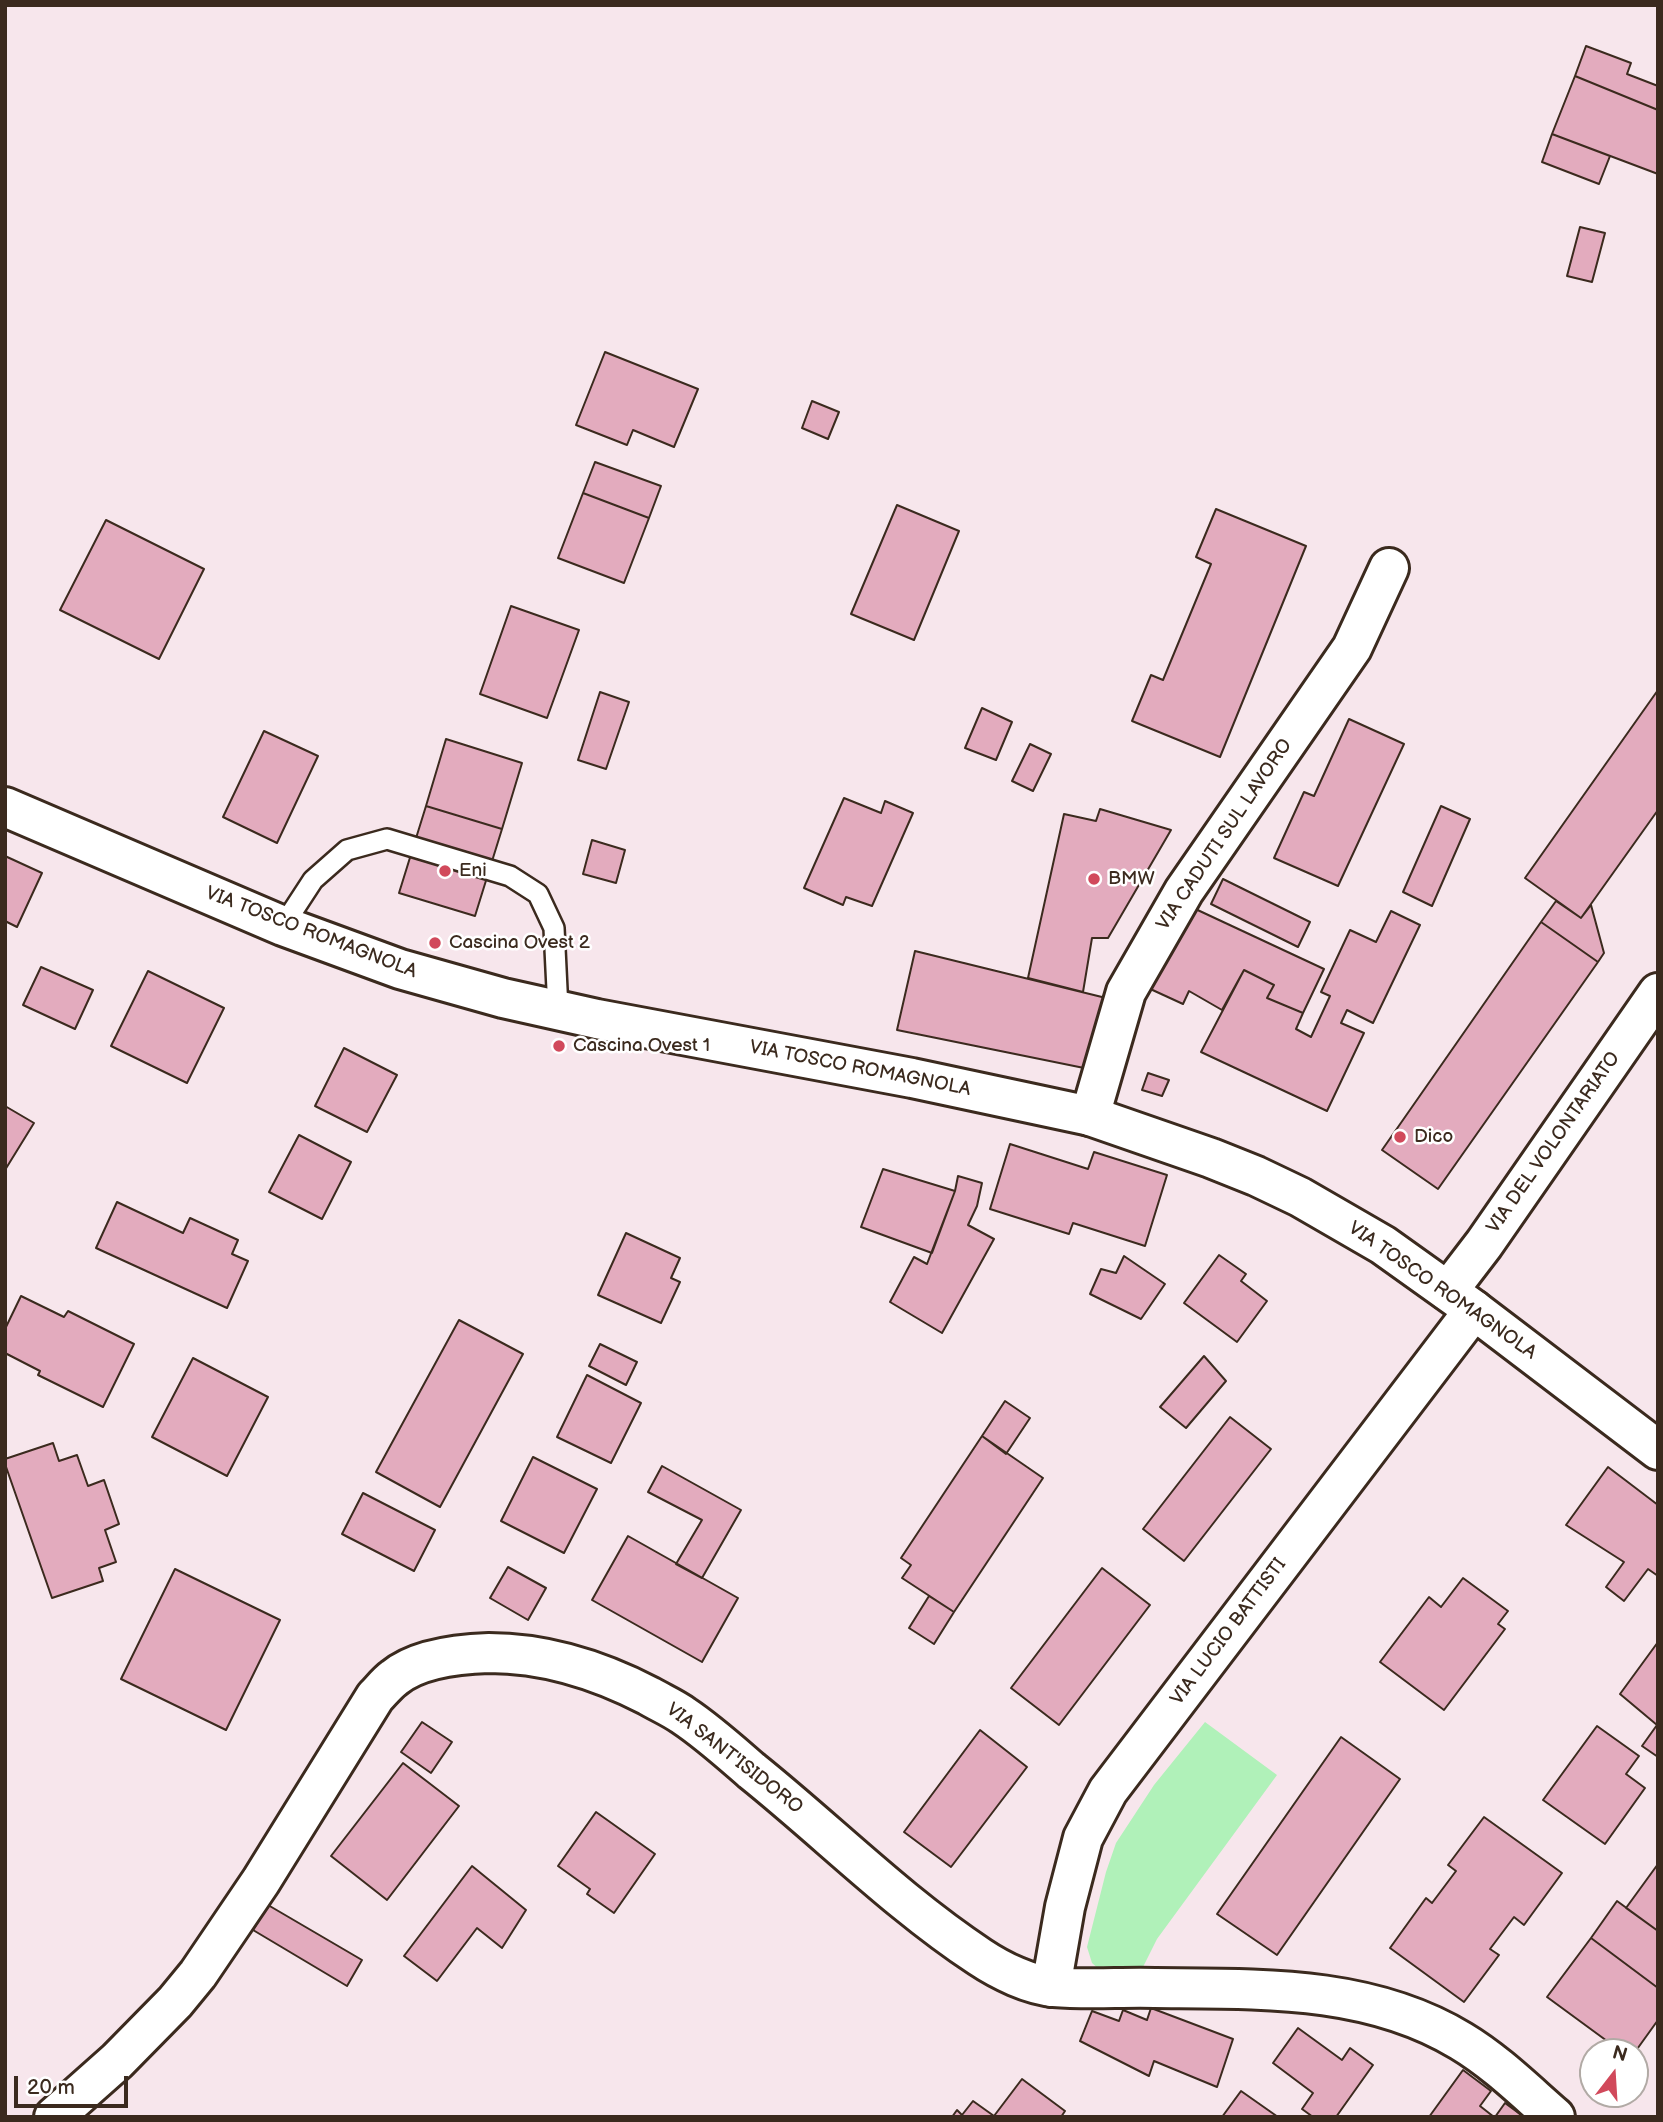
<!DOCTYPE html>
<style>
body{margin:0}
#map{position:relative;width:1663px;height:2122px;overflow:hidden;background:#f7e6ec;font-family:"Balsamiq Sans",sans-serif}
canvas{display:block}
.frame{position:absolute;inset:0;border:7px solid #3b2a1e;pointer-events:none}
.north{position:absolute;left:1579px;top:2038px;width:70px;height:70px;box-sizing:border-box;background:#fff;border:2px solid #b1aaa5;border-radius:50%;rotate:17deg;font-size:19px;font-weight:700;line-height:28px;text-align:center;color:#3b2a1e}
.north::after{content:'';display:block;margin:auto;width:24px;height:32px;background:#d1495b;clip-path:polygon(50% 0,100% 100%,50% 72%,0 100%)}
.scale{position:absolute;left:14px;top:2076px;width:114px;height:32px;box-sizing:border-box;border:4px solid #3b2a1e;border-top:0;padding-left:9px;font-size:21px;line-height:24px;white-space:nowrap;color:#3b2a1e;-webkit-text-stroke:5px #fff;paint-order:stroke}
</style>
<div id="map">
<canvas width="1663" height="2122"></canvas>
<div class="frame"></div>
<div class="north">N</div>
<div class="scale">20 m</div>
</div>
<script>
const g = document.querySelector('canvas').getContext('2d');
g.lineJoin = 'round';
function fillPath(path, color) { g.fillStyle = color; g.fill(path, 'evenodd'); }
function strokePath(path, color, width, dash) { g.strokeStyle = color; g.lineWidth = width; g.lineCap = dash ? 'butt' : 'round'; g.setLineDash(dash || []); g.stroke(path); }
function write(font, color, halo, rows, align = 'center') {
  g.font = font + ' "Balsamiq Sans",sans-serif'; g.lineWidth = 5; g.setLineDash([]); g.textBaseline = 'middle'; g.strokeStyle = halo; g.fillStyle = color; for (const [text, x, y, turn = 0] of rows) {
    g.save(); g.translate(x, y); g.rotate((+turn || 0) * Math.PI / 180); g.textAlign = isNaN(turn) ? turn : align; if (halo) g.strokeText(text, 0, 0); g.fillText(text, 0, 0); g.restore();
  }
}
fillPath(new Path2D(`
 M1205,1722l72,53 -120,164 -17,34 -38,-1 -10,-9 -5,-16 19,-75 10,-29 38,-58z`), '#b0f1b9');
const building = new Path2D(`
 M1586,46l45,17 -4,11 31,12v24l-83,-34z
 M1575,76l83,34v64l-106,-40z
 M1552,134l58,22 -11,28 -57,-22z
 M1580,227l25,6 -13,49 -25,-6z
 M605,352l93,37 -24,58 -41,-17 -6,15 -51,-20z
 M812,401l27,11 -11,27 -26,-11z
 M595,462l66,24 -12,32 -66,-25z
 M583,493l66,25 -25,65 -66,-25z
 M897,505l62,26 -45,109 -63,-26z
 M1216,509l90,37 -86,211 -88,-36 19,-46 12,5 48,-116 -15,-7z
 M106,520l98,49 -45,90 -99,-49z
 M511,606l68,24 -32,88 -67,-24z
 M1658,690v120l-77,108 -56,-40z
 M600,692l29,10 -23,67 -28,-9z
 M982,708l30,14 -16,38 -31,-12z
 M1349,719l55,25 -66,142 -64,-28 30,-66 10,4z
 M264,731l54,25 -41,87 -54,-26z
 M446,739l76,24 -20,66 -76,-23z
 M1030,744l21,10 -18,37 -21,-10z
 M844,798l37,15 4,-12 28,12 -41,93 -26,-9 -3,8 -39,-17z
 M426,806l76,23 -27,87 -76,-23z
 M1441,806l29,13 -38,87 -29,-14z
 M1100,809l71,21 -63,108h-16l-9,54 -55,-14 36,-164 32,7z
 M592,840l33,10 -9,33 -33,-9z
 M5,856l37,17 -25,54 -12,-6z
 M1223,879l87,43 -12,25 -87,-43z
 M1556,901l25,17 10,-13 13,48 -6,9 -57,-40z
 M1189,906l135,63 -21,44 -36,-15 7,-13 -30,-15 -22,40 -33,-19 -6,13 -37,-17z
 M1391,911l29,14 -47,98 -26,-13 -6,13 23,10 -37,78 -126,-59 43,-82 30,15 -7,13 36,15 -7,16 15,8 19,-41 -9,-4 29,-62 26,12z
 M1541,922l57,40 -160,227 -56,-39z
 M915,951l191,47 -22,70 -187,-38z
 M41,967l52,23 -18,39 -52,-24z
 M148,971l76,37 -37,75 -76,-37z
 M344,1048l53,27 -30,57 -52,-26z
 M1148,1073l21,7 -7,16 -20,-6z
 M5,1106l29,17 -29,47z
 M299,1135l52,27 -29,57 -53,-27z
 M1010,1144l78,25 6,-17 73,23 -22,71 -72,-23 -4,11 -79,-25z
 M883,1169l72,22 -23,62 -71,-26z
 M958,1176l24,7 -5,23 -9,19 26,14 -52,94 -52,-31 24,-45 13,7 28,-73z
 M117,1202l66,31 7,-15 48,22 -6,14 16,7 -21,47 -131,-60z
 M626,1233l54,25 -9,20 9,4 -19,41 -63,-28z
 M1219,1255l27,19 -5,7 26,20 -30,41 -53,-39z
 M1124,1256l41,28 -24,35 -51,-25 11,-25 15,4z
 M21,1296l43,21 4,-6 66,33 -31,63 -65,-32 2,-4 -35,-18v-24z
 M459,1320l64,34 -83,153 -64,-35z
 M600,1344l37,18 -11,23 -37,-19z
 M1204,1356l22,25 -40,47 -26,-21z
 M193,1358l75,39 -41,79 -75,-39z
 M587,1375l54,28 -30,60 -54,-26z
 M1005,1401l25,17 -24,36 -24,-18z
 M1230,1417l41,32 -87,112 -41,-32z
 M982,1436l61,42 -89,134 -52,-34 9,-13 -10,-7z
 M53,1443l6,18 18,-6 11,31 16,-6 15,44 -14,6 11,32 -17,6 4,13 -51,17 -47,-134v-5z
 M533,1457l64,32 -33,64 -63,-32z
 M662,1466l79,44 -39,68 -26,-14 26,-44 -54,-28z
 M1608,1467l50,38v71l-10,-7 -24,32 -18,-14 18,-25 -58,-37z
 M363,1493l72,37 -21,41 -72,-37z
 M628,1536l110,62 -36,64 -110,-62z
 M508,1567l38,21 -18,32 -38,-22z
 M1102,1568l48,37 -91,120 -48,-37z
 M175,1569l105,51 -54,110 -105,-51z
 M1463,1578l45,33 -10,13 7,5 -61,81 -64,-48 49,-65 12,10z
 M929,1596l25,16 -20,32 -25,-16z
 M1658,1642v115l-16,-11 15,-21 -37,-31z
 M422,1722l30,20 -21,31 -30,-21z
 M1597,1726l42,30 -13,18 19,14 -40,56 -62,-44z
 M980,1730l47,37 -76,100 -47,-35z
 M1341,1737l59,42 -123,176 -60,-41z
 M403,1763l56,43 -72,94 -56,-44z
 M596,1812l59,42 -41,59 -27,-19 3,-5 -32,-23z
 M1484,1817l78,56 -38,52 -10,-8 -24,32 9,6 -35,47 -74,-54 36,-50 6,5 24,-32 -8,-6z
 M1658,1864v67l-32,-23z
 M472,1866l54,44 -24,38 -25,-20 -40,53 -33,-25z
 M1617,1901l41,30v57l-67,-50z
 M268,1905l94,55 -15,26 -94,-56z
 M1591,1938l67,50v32l-23,32h-13l-75,-55z
 M1151,2008l82,31 -16,48 -63,-26 -5,15 -69,-35 12,-30 27,10 4,-11 24,10z
 M1298,2028l44,32 8,-12 23,17 -37,52h-23l-11,-8 11,-16 -40,-30z
 M1463,2070l28,21 -11,15 14,11h-65z
 M1022,2079l43,32 -4,6h-109l5,-7 5,5 11,-14 21,15z
 M1241,2091l37,26h-56z
 M1505,2103l19,14h-29z`);
fillPath(building, '#e3abbe');
strokePath(building, '#3b2a1e', 2);
const service = new Path2D(`
 M283,926l30,-46 34,-30 40,-11 123,37 28,18 16,34 4,82`);
const minor = new Path2D(`
 M1090,1116l36,-124 58,-101 168,-243 37,-80
 M1448,1291l36,-47 174,-251
 M1051,1987l14,-80 18,-69 25,-47 366,-481
 M54,2117l63,-56 58,-59 23,-28 63,-93 114,-184c6,-6 12,-14 19,-19 24,-20 65,-24 95,-25 58,0 110,17 160,43 12,7 24,12 35,20 24,16 46,36 68,55 76,61 146,132 228,186 21,14 50,28 74,30 33,3 68,0 101,1 104,1 214,-3 306,53 35,21 64,50 94,76`);
const primary = new Path2D(`
 M5,807l278,119 117,43 103,29 94,21 315,59 178,38 121,42 45,18 44,21 83,48 91,65 184,140`);
strokePath(service, '#3b2a1e', 24);
strokePath(minor, '#3b2a1e', 44);
strokePath(primary, '#3b2a1e', 44);
strokePath(service, '#fff', 19);
strokePath(minor, '#fff', 38);
strokePath(primary, '#fff', 38);
for (const [x, y, r, color] of [
 [445,871,7,"#d1495b"],
 [1094,879,7,"#d1495b"],
 [435,943,7,"#d1495b"],
 [559,1046,7,"#d1495b"],
 [1400,1137,7,"#d1495b"]
]) { const dot = new Path2D(); dot.arc(x, y, r, 0, 2 * Math.PI); g.fillStyle = color; g.fill(dot); strokePath(dot, '#fff', 2.5); }
write('19px', '#3b2a1e', '#fff', [
 ["VIA CADUTI SUL LAVORO",1225,835,-56],
 ["VIA TOSCO ROMAGNOLA",311,933,21],
 ["VIA TOSCO ROMAGNOLA",860,1069,11],
 ["VIA DEL VOLONTARIATO",1554,1143,-55],
 ["VIA TOSCO ROMAGNOLA",1442,1291,35],
 ["VIA LUCIO BATTISTI",1229,1632,-53],
 ["VIA SANT'ISIDORO",734,1759,38]
]);
write('19px', '#3b2a1e', '#fff', [
 ["Eni",459,871],
 ["BMW",1108,879],
 ["Cascina Ovest 2",449,943],
 ["Cascina Ovest 1",573,1046],
 ["Dico",1414,1137]
], 'left');
</script>
